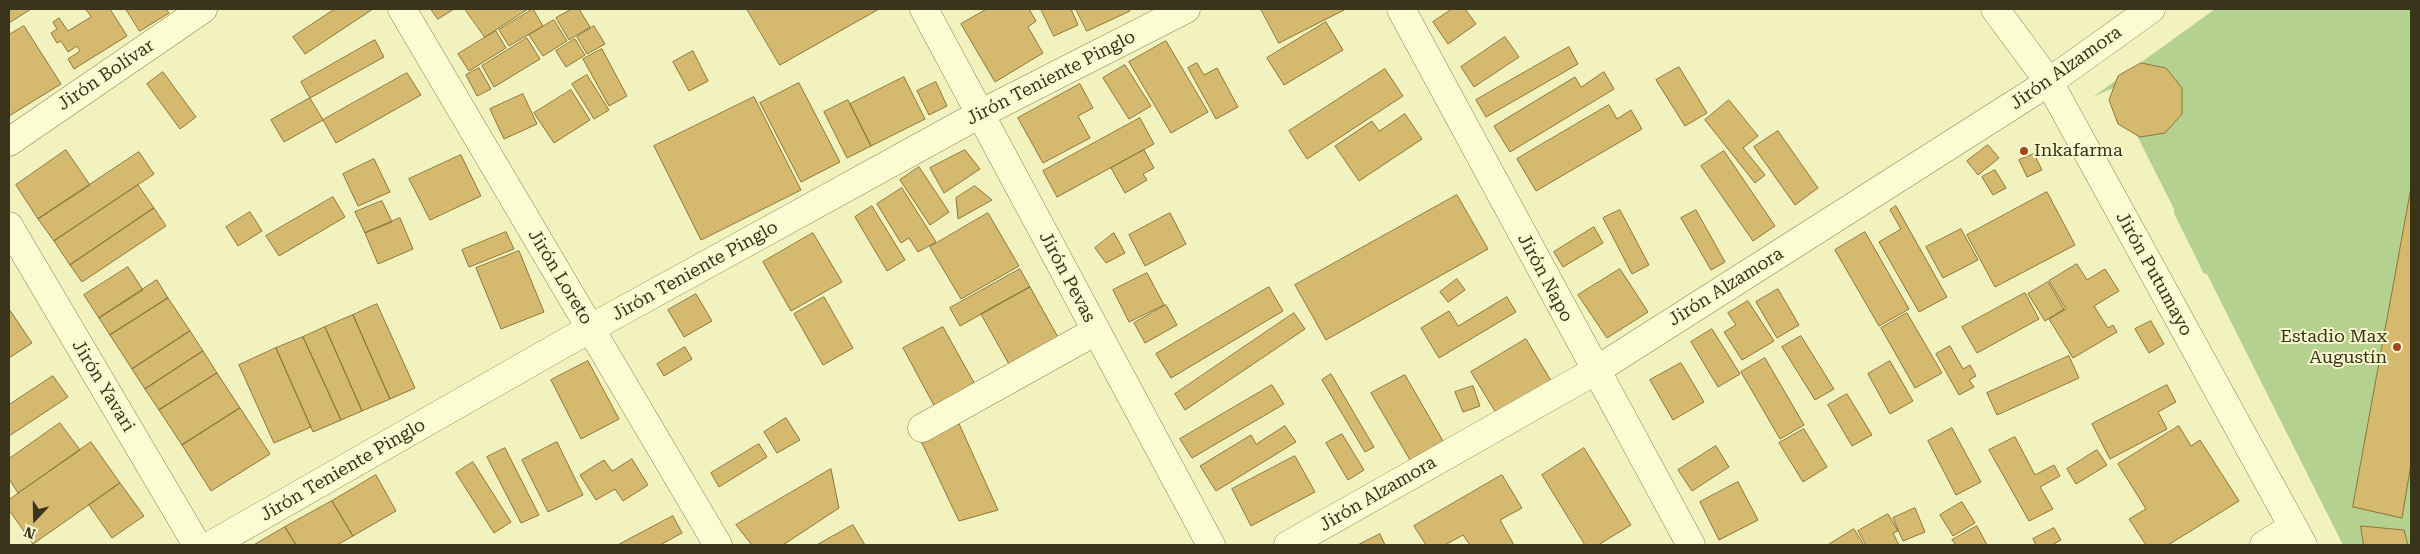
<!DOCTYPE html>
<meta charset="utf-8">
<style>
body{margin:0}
#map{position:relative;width:2420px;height:554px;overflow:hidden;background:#f1f2bd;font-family:"Roboto Serif",serif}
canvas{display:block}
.frame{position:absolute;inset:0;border:10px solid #3a341b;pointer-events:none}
.north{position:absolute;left:10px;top:494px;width:50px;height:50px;-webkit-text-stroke:4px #f8f9ce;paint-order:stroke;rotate:201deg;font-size:14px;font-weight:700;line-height:20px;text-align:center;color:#3a341b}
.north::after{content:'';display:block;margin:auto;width:18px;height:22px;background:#3a341b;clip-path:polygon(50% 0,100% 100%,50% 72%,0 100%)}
</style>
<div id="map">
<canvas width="2420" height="554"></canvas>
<div class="frame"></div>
<div class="north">N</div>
</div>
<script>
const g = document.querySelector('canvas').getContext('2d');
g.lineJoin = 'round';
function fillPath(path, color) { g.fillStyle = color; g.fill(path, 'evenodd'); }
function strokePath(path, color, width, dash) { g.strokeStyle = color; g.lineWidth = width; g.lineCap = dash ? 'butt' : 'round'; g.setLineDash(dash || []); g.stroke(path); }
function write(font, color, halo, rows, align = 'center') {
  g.font = font + ' "Roboto Serif",serif'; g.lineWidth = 4; g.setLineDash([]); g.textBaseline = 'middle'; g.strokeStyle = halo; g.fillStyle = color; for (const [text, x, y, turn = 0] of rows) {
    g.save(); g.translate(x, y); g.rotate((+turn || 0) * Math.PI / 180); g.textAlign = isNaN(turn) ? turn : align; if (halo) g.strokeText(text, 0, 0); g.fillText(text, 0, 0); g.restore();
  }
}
fillPath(new Path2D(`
 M2215,9h196v536h-68l-136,-271h-3l-30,-61v-4l-61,-121 -20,9z`), '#b5d190');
const building = new Path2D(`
 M9,9h22l-22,14z
 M86,9h24l17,27 -53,33 -6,-10 12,-8 -3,-5 -9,6 -7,-11 -4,2 -6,-10 6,-4 -4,-7 6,-4 9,13 23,-14z
 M126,9h40l3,4 -29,18z
 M335,9h38l-68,45 -12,-17z
 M431,9h23l-16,10z
 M465,9h63l-43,28z
 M533,9l10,17 -34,20 -10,-16z
 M572,9h7l11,18 -21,13 -13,-22z
 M747,9h132l-99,56z
 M987,9h42l7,12 -8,6 15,26 -48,29 -34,-58z
 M1041,9h30l7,16 -24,11z
 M1076,9h53l1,2 -43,20z
 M1261,9h85l-67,34z
 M1452,9h13l11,15 -28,20 -15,-22z
 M554,20l13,21 -24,15 -14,-21z
 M1326,22l17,28 -59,35 -17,-27z
 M24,26l37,58 -52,32v-81z
 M594,26l11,18 -18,10 -10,-17z
 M496,31l10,17 -37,23 -11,-17z
 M1505,37l14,20 -45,30 -13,-20z
 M527,38l13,21 -46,28 -12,-21z
 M575,39l10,16 -19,12 -10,-16z
 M375,40l9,17 -74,41 -9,-16z
 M1166,41l42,71 -37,21 -42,-71z
 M1569,47l9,17 -92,53 -10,-17z
 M602,49l25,47 -18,10 -26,-47z
 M693,51l15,30 -19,10 -16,-29z
 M1197,63l7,12 13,-7 21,39 -22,12 -28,-51z
 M2141,63l25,5 16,20v26l-17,19 -25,4 -22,-13 -9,-24 9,-24z
 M1125,65l26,41 -22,13 -26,-41z
 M1679,67l28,46 -22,13 -29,-46z
 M479,68l12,21 -14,7 -11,-21z
 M1385,69l18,27 -96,63 -18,-28z
 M163,72l33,45 -16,12 -33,-45z
 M1604,72l10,17 -104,63 -16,-26 81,-49 6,10z
 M407,73l14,22 -85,48 -13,-23z
 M587,75l22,35 -15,9 -22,-35z
 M904,77l21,42 -54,27 -21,-42z
 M936,82l11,24 -18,9 -12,-24z
 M799,83l41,79 -39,20 -41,-79z
 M1080,84l13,24 -15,8 12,22 -47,25 -25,-45z
 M571,90l19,30 -36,23 -20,-30z
 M523,94l14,30 -33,15 -14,-30z
 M754,97l47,93 -100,50 -47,-94z
 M310,98l13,22 -39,22 -13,-22z
 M848,100l23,46 -24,12 -23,-46z
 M1729,100l29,36 -15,12 22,27 -10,8 -50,-63z
 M1609,105l8,14 14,-9 11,19 -106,62 -19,-32z
 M1405,114l17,25 -63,42 -24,-35 37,-25 7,10z
 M1140,118l14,26 -97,53 -14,-26z
 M1778,131l40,57 -23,17 -41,-58z
 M1988,145l11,13 -21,17 -11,-14z
 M66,150l24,35 -52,34 -22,-34z
 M965,150l15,19 -36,24 -14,-25z
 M1144,150l10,18 -11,6 4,6 -22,13 -14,-25z
 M1724,151l51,75 -22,15 -52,-75z
 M139,152l15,22 -100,67 -16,-22z
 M2034,154l8,16 -15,7 -8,-17z
 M461,155l20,41 -51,24 -21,-41z
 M374,159l16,33 -32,14 -15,-32z
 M919,167l30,45 -19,13 -30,-45z
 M1995,170l11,18 -13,7 -11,-18z
 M138,185l16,23 -84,57 -16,-24z
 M975,186l17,14 -34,19 -2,-21z
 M902,188l34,54 -18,10 -9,-14 -8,5 -24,-39z
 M2411,188v276l-9,54 -49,-11z
 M2047,192l28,53 -80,42 -28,-52z
 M1457,195l31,54 -162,91 -31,-55z
 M333,197l12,20 -66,39 -13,-20z
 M382,201l10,21 -27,11 -10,-21z
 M872,206l33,54 -18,11 -32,-54z
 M1896,206l51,91 -28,15 -40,-70 22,-13 -11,-19z
 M154,208l12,18 -84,56 -12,-17z
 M1620,210l29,55 -17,9 -29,-56z
 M1696,210l29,52 -14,8 -30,-52z
 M250,212l12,19 -24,15 -12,-19z
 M988,213l31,53 -58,33 -31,-52z
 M1170,213l16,31 -41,22 -16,-31z
 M400,218l13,31 -35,15 -13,-31z
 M1594,227l9,16 -40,24 -9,-15z
 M1961,229l17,31 -35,18 -17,-31z
 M506,232l8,17 -45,18 -7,-17z
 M1865,232l44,77 -30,17 -44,-76z
 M813,233l29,49 -51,29 -28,-49z
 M1114,233l11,20 -19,10 -11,-15z
 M519,251l25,61 -43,17 -25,-61z
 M2077,264l10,16 18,-11 14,22 -25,15 14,22 5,-3 4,7 -44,26 -24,-39 17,-10 -17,-28z
 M128,267l15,23 -44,28 -15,-23z
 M1020,269l10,18 -70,39 -10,-18z
 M1620,269l28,43 -41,26 -29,-43z
 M1147,273l17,32 -35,17 -16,-32z
 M1457,279l8,11 -17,12 -8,-10z
 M157,280l11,18 -58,37 -11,-17z
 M2048,282l16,27 -19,12 -17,-27z
 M1030,287l29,52 -49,27 -29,-52z
 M1269,287l14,24 -112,67 -15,-24z
 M1778,289l21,36 -22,13 -21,-36z
 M2025,293l14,26 -62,34 -15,-26z
 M696,294l16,27 -28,16 -16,-27z
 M824,297l29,51 -30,17 -29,-51z
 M1507,297l9,15 -77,46 -18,-30 28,-17 9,15z
 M168,298l22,33 -58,38 -22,-34z
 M1748,301l26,40 -32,19 -18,-28 12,-7 -8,-12z
 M377,304l38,84 -25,11 -37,-84z
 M1166,305l11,20 -32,18 -11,-20z
 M9,309l23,34 -23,15z
 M1294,313l11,16 -120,81 -10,-16z
 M1907,313l35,60 -27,15 -34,-60z
 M353,315l37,84 -28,12 -37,-84z
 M2151,321l13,23 -15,9 -14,-24z
 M325,327l37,84 -21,9 -38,-83z
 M943,327l34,61 -41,21 -33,-61z
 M1712,329l28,45 -22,13 -27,-45z
 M190,331l13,20 -58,38 -13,-20z
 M1801,336l33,53 -19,11 -33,-53z
 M303,337l38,83 -28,12 -37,-84z
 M1526,339l27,45 -55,32 -27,-44z
 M1950,346l13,23 7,-4 6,11 -7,4 5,7 -15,8 -23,-41z
 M685,347l7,12 -28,17 -7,-12z
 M276,348l35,79 -37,16 -35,-78z
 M203,351l14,22 -58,37 -14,-21z
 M2069,356l10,22 -82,37 -10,-22z
 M1765,358l39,67 -24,14 -39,-67z
 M588,361l31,58 -38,20 -30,-59z
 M1890,361l23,40 -23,13 -22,-40z
 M1681,363l23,39 -31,18 -23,-40z
 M217,373l23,35 -58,37 -23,-35z
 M1331,374l43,73 -9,5 -43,-72z
 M1405,375l38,66 -33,19 -39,-67z
 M53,376l15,21 -59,39v-31z
 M1272,385l12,19 -92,54 -12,-19z
 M2167,385l9,17 -18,10 9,17 -57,30 -18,-35z
 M1473,386l7,20 -17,6 -8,-20z
 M1847,394l25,41 -20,11 -24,-41z
 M240,408l30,46 -59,37 -29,-46z
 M956,417l42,93 -39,11 -38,-80z
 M786,418l14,22 -23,13 -13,-21z
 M60,423l20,27 -62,43 -9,-14v-20z
 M1285,426l11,16 -80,49 -16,-25 51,-31 5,9z
 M2179,426l12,20 9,-6 39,61 -71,44h-22l-17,-26 17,-10 -28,-45z
 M1952,428l29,54 -25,13 -28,-54z
 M1804,429l23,38 -24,15 -24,-39z
 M1342,434l22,36 -16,10 -22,-37z
 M2015,437l20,38 19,-10 6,11 -20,11 13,22 -24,12 -40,-71z
 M91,442l29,41 -87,61 -24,-34v-10z
 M557,442l26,53 -35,17 -26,-52z
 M759,444l8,13 -48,30 -8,-14z
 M1716,446l13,21 -37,24 -14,-21z
 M505,448l34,67 -18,8 -34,-66z
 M1584,448l47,77 -33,20h-13l-43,-70z
 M2097,450l10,15 -31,19 -9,-15z
 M1295,456l20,36 -64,34 -19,-37z
 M632,459l16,26 -25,16 -8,-12 -19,11 -16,-25 24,-15 8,11z
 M473,462l38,60 -17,11 -38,-60z
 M831,469l8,39 -56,37h-31l-16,-20z
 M376,475l20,36 -43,25 -21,-35z
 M1502,475l20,33 -22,12 14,25h-44l-7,-10 -18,10h-19l-12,-19z
 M1738,482l20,38 -39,20 -19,-38z
 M120,483l24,33 -32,22 -23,-33z
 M332,501l21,35 -16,9h-41l-11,-18z
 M1962,502l13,21 -22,13 -13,-21z
 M1915,508l10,24 -22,9 -10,-23z
 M1888,514l10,17 -5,2 6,12h-33l-8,-14z
 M673,516l9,17 -22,12h-42z
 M853,525l12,20h-48z
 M1977,526l10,19h-31l-4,-5z
 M2361,526l43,4 4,15h-44z
 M285,527l11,18h-42z
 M2054,528l7,12 -9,5h-16l-3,-6z
 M1854,529l10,16h-36z
 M1380,534l5,11h-27z`);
fillPath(building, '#d4b96f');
strokePath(building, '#8e7538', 1);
const minor = new Path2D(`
 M402,9l316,536
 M924,9l287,536
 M1401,9l290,536
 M1995,9l54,73 254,463
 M9,142l194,-133
 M9,226l188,319
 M922,428l174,-97
 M211,545l380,-217 389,-214 206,-105
 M1288,545l307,-174 454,-289 102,-73
 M2264,545l29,-18`);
strokePath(minor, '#8c8454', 29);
strokePath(minor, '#fbfcd1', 28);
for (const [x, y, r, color] of [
 [2024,151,5,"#a1471e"],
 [2397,347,5,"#a1471e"]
]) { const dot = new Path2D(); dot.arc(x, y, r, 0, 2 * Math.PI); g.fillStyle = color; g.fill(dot); strokePath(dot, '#f8f9ce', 2); }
write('18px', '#3a341b', '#f8f9ce', [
 ["Jirón Alzamora",2066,68,-35],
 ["Jirón Bolívar",106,75,-34],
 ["Jirón Teniente Pinglo",1051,78,-27],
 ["Jirón Teniente Pinglo",695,271,-29],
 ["Jirón Putumayo",2154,274,61],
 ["Jirón Loreto",560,277,59],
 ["Jirón Pevas",1067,277,62],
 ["Jirón Napo",1545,278,62],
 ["Jirón Alzamora",1726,287,-32],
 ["Jirón Yavari",103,386,59],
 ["Jirón Teniente Pinglo",343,470,-30],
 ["Jirón Alzamora",1378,494,-30]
]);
write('18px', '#3a341b', '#f8f9ce', [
 ["Inkafarma",2034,151],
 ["Estadio Max",2387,337,"right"],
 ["Augustín",2387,358,"right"]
], 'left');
</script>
